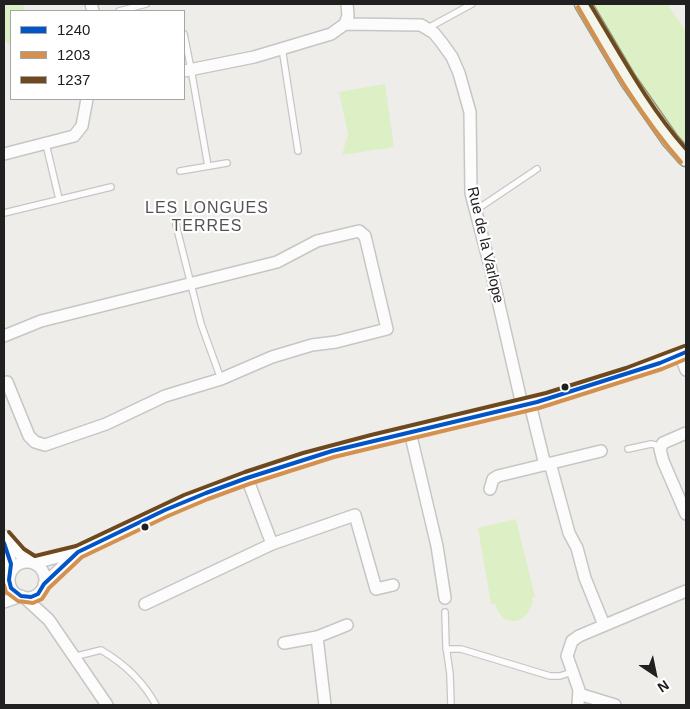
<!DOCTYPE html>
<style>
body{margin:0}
#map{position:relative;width:690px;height:709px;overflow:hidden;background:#efede9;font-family:Helvetica,sans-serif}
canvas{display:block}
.frame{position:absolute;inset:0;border:5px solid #202020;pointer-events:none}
.legend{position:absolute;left:10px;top:10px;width:175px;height:90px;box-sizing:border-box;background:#fff;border:1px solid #a6a6a6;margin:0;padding:6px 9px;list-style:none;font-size:15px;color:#202020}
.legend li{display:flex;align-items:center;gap:10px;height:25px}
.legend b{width:25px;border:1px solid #a6a6a6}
.north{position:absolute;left:630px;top:649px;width:50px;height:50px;-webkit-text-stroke:4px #fff;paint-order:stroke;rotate:146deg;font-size:14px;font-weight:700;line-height:20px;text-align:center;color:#202020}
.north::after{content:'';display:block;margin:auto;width:18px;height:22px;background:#202020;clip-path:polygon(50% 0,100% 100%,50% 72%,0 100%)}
</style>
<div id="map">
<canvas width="690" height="709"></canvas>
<div class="frame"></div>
<ul class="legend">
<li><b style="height:6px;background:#0055c8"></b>1240</li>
<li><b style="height:6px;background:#d3904e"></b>1203</li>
<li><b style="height:6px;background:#6e491e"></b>1237</li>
</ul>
<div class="north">N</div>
</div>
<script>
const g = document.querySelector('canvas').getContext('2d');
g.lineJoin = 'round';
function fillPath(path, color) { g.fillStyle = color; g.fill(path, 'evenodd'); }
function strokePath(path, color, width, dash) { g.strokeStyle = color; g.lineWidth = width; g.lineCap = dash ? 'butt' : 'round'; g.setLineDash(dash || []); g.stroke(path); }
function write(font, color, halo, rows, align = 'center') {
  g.font = font + ' Helvetica,sans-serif'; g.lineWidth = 4.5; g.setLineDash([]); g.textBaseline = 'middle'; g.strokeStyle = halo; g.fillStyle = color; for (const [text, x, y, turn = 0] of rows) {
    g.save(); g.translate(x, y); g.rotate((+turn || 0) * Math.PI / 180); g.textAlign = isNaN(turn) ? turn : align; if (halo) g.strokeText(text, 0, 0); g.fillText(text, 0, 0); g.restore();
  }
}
fillPath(new Path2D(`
 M4,4h19l2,7h-14v35l-7,-6z
 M592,4h75l19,27v114l-46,-63z
 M385,84l9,63 -52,8 6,-21 -9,-42z
 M516,519l19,78 -3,1 1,3c-6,24 -30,29 -38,3h-4l-13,-76z`), '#dcefc5');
const lane = new Path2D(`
 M119,11l27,-7
 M428,28l44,-24
 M184,34l7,35 17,97
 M282,48l16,103
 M46,144l13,55
 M180,171l47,-8
 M476,210l61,-41
 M4,213l107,-26
 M176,225l25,99 20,55
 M628,449l23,-5 9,2
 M445,612l1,34 4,28 1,31
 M446,649h15l89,27h10l12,-4
 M73,657l28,-7c24,14 42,31 55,55`);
const street = new Path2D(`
 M91,4l2,7
 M345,24l76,1 13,8 8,10 10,14 7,16 11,39 1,81 20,77 31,135
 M184,71l70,-14 77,-23 14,-10 3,-8 -1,-12
 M4,154l70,-18 8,-10 5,-27
 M4,336l37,-15 236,-59 40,-21 42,-10 6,5 22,93 -51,13 -24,3 -40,12 -51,22 -56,17 -59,28 -61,21 -10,-3 -6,-6 -22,-54
 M680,355l6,15
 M530,404l15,61
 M410,432l27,114 8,52
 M686,433l-23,10 -3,6 3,12 23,53
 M550,463l19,70 8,15 8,30 19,47
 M247,478l25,66 83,-29 21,74 17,-4
 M490,489l3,-10 5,-3 103,-25
 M4,536l16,18 10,8
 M4,543l6,17 1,12
 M9 580a18 18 0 1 1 36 0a18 18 0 1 1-36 0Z
 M34,563l44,-11 108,-51 61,-23 58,-19 67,-18 176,-42 80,-25 58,-22
 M44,584l31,-29
 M24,597l25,23 58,85
 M4,602l17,-6
 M145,604l127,-60
 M317,637l8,68
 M284,643l33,-6 30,-12
 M579,694l36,11
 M578,705l1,-15 -12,-34 5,-15 7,-5 107,-45`);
const secondary = new Path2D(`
 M583,4l45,76 42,60 16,18`);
strokePath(lane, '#c7c6c5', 8);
strokePath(street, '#c7c6c5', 14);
strokePath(secondary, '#999a7f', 19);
strokePath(lane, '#fdfcfc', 5.5);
strokePath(street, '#fdfcfc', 11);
strokePath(secondary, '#f4f5eb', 16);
strokePath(new Path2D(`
 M4,543l7,21 -2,16 2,8 10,8 10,1 7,-3 6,-10 34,-32 87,-42 41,-17 41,-15 85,-27 205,-49 123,-39 26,-11`), '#0055c8', 4);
strokePath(new Path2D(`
 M578,7c31,54 62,109 103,155
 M4,585l2,7 12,9 15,2 9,-4 7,-11 33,-31 86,-41 40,-17 41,-15 85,-27 205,-49 123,-39 24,-10`), '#d3904e', 4);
strokePath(new Path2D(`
 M590,4c30,49 58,102 96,145
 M9,532l15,17 11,7 41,-10 108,-51 61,-23 58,-19 68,-18 175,-42 80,-25 58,-22`), '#6e491e', 4);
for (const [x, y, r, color] of [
 [565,387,4.5,"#202020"],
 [145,527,4.5,"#202020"]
]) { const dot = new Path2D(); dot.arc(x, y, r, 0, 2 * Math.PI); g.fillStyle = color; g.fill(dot); strokePath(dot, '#fff', 2); }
write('15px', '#202020', '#fff', [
 ["Rue de la Varlope",485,245,77]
]);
g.letterSpacing = '1px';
write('16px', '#535353', '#fff', [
 ["LES LONGUES",207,209],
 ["TERRES",207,227]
]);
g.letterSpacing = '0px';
</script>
